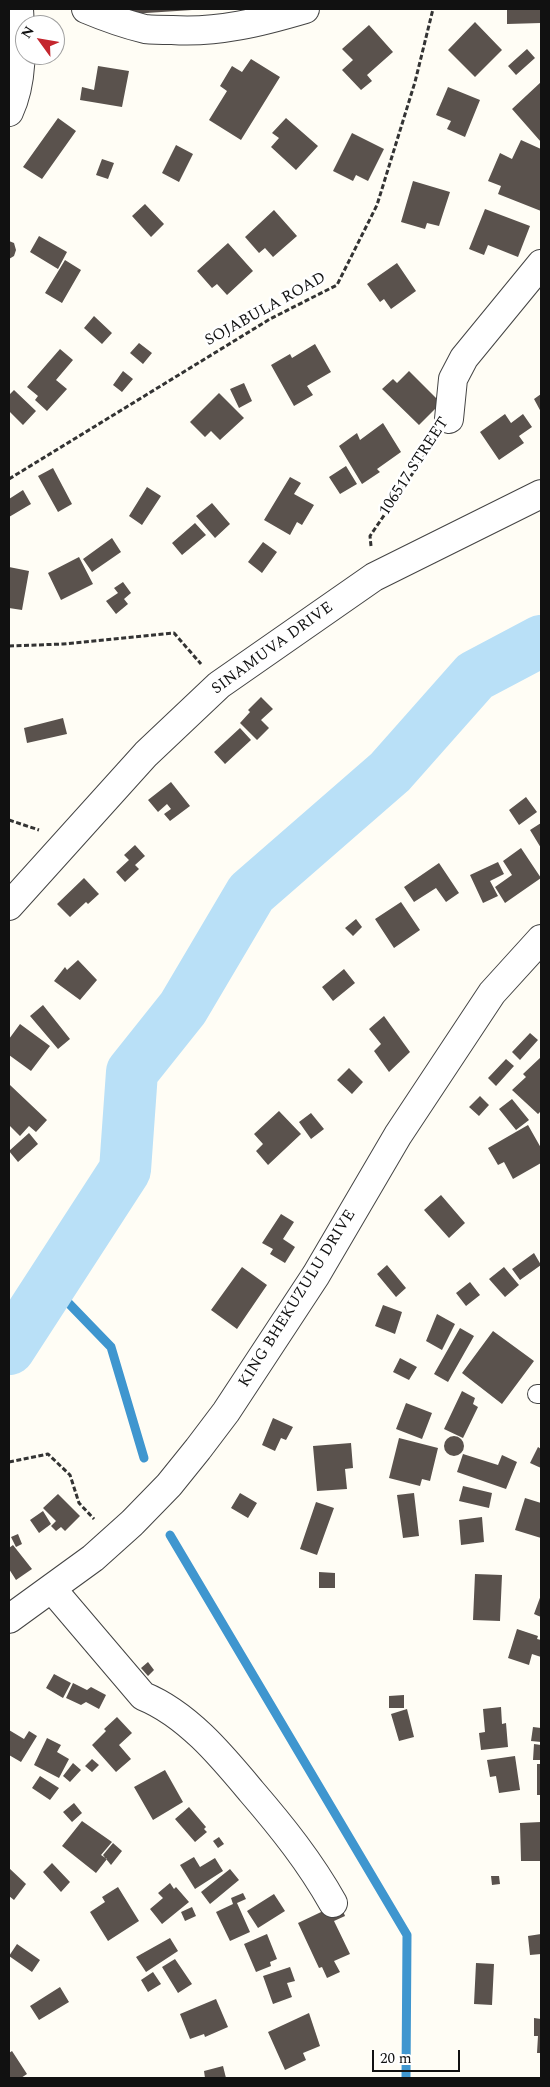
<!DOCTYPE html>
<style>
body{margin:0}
#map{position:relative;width:550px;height:2087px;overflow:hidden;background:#fffdf5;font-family:Spectral,serif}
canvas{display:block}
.frame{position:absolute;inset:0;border:10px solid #111;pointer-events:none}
.north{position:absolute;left:15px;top:15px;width:50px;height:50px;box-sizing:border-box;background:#fff;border:1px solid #a0a0a0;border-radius:50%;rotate:302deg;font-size:14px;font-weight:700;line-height:20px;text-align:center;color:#111}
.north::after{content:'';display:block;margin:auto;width:18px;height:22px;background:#c4262e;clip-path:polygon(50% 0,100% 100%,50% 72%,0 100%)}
.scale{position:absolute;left:372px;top:2050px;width:88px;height:22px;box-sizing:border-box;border:2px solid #111;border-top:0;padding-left:6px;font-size:15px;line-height:18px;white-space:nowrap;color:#111;-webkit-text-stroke:4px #fff;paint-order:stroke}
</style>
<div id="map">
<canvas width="550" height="2087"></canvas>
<div class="frame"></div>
<div class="north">N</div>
<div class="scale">20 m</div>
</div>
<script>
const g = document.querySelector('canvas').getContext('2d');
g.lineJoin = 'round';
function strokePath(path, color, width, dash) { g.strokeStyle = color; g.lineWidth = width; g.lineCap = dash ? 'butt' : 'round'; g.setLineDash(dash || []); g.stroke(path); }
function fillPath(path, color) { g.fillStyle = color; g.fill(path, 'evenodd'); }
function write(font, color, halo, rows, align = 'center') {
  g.font = font + ' Spectral,serif'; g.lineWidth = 5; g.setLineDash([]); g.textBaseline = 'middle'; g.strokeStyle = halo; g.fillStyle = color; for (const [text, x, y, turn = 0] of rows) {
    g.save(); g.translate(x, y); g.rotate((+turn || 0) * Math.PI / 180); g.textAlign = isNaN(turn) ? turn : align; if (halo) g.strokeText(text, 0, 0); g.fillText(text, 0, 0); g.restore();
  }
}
strokePath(new Path2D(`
 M51,1285l60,62 33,111
 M170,1535l237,400 -1,143`), '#3f96cf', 9);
strokePath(new Path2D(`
 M9,1349l116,-179 7,-98 51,-64 68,-115 139,-121 85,-96 66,-35`), '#b9e0f7', 52);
fillPath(new Path2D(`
 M131,9h61v1l-61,4z
 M507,9h34v14l-34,1z
 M475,22l27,28 -27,27 -27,-27z
 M369,25l24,27 -26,23 5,6 -11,9 -19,-20 11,-10 -11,-11z
 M527,49l8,9 -19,17 -8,-9z
 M251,59l29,18 -39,63 -32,-20 18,-29 -7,-5 12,-20 10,6z
 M98,66l31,5 -7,36 -42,-7 2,-13 12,3z
 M541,82v60l-29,-33z
 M448,87l32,13 -15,37 -18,-8 4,-8 -15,-6z
 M58,118l18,13 -34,48 -19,-12z
 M286,118l32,28 -22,24 -25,-23 8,-9 -7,-5z
 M352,133l32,16 -16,32 -12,-6 -3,6 -20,-10z
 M521,140l20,9v62l-43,-17 3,-8 -13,-5 12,-28 12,6z
 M176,145l17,9 -14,28 -17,-9z
 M102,159l12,4 -6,16 -12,-4z
 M413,181l37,11 -11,34 -12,-3 -2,6 -24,-7z
 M145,204l19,20 -13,13 -19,-21z
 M485,209l45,17 -12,31 -30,-12 -4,10 -15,-6z
 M274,210l23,26 -24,21 -8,-9 -6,5 -14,-16z
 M39,236l28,16 -9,17 -28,-17z
 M9,241l5,2 2,7 -2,6 -5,3z
 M228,243l25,28 -26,24 -10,-11 -5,4 -15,-17z
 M65,260l16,10 -19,33 -17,-10z
 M397,263l19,28 -25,18 -7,-10 -4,3 -13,-18z
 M94,316l18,17 -10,11 -18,-16z
 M139,343l13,10 -9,11 -13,-11z
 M315,344l16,28 -24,14 6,9 -19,11 -23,-41 19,-11 2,4z
 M60,349l13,11 -17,20 11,9 -20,22 -12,-11 3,-4 -11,-9z
 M123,371l10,8 -11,13 -9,-7z
 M409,371l32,32 -22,22 -37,-36 11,-10 4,4z
 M244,383l8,18 -13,7 -9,-19z
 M14,390l22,21 -13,14 -14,-14v-16z
 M219,393l25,25 -24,22 -9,-9 -6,6 -15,-15z
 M541,394v18l-7,-13z
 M505,414l6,9 12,-9 9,13 -13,9 5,7 -25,17 -19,-28z
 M383,423l18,29 -24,17 3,3 -18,12 -23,-38 18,-13 3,7z
 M346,466l11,18 -17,10 -11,-17z
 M53,468l19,36 -14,8 -20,-36z
 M290,477l11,6 -7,11 20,11 -12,20 -5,-3 -7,13 -26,-15z
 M147,487l14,9 -19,29 -13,-9z
 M23,490l8,14 -22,13v-18z
 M212,503l18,21 -15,14 -19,-22z
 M195,523l11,12 -24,20 -10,-12z
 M112,538l9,14 -29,20 -9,-13z
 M263,542l14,10 -15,21 -14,-11z
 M79,557l14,27 -32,16 -13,-27z
 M9,567l20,4 -7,39 -13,-2z
 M123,582l8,11 -7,6 4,5 -12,10 -10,-13 12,-8 -4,-5z
 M261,697l12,12 -12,11 8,8 -12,12 -17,-17 10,-11 -2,-2z
 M63,718l4,16 -40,9 -3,-15z
 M240,728l11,12 -26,24 -11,-12z
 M171,782l19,24 -20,15 -6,-7 7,-5 -4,-5 -9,8 -10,-12z
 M526,797l11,15 -18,13 -10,-15z
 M541,823v25l-11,-18z
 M135,845l10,11 -10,9 4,4 -14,13 -9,-10 13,-12 -5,-5z
 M521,848l20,30 -36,25 -10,-16 17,-12 -9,-14z
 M498,862l6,12 -14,7 8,15 -15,7 -13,-28z
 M439,863l20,30 -13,9 -10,-14 -22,14 -10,-15z
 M84,878l15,16 -11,10 -2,-2 -16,15 -13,-13z
 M401,902l19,28 -26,18 -19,-29z
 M356,919l6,8 -9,9 -8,-8z
 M78,960l19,20 -17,20 -26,-19 11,-14 2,3z
 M344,969l11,14 -22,18 -11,-14z
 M43,1005l27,34 -12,10 -28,-33z
 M384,1016l26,36 -21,20 -15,-21 7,-7 -12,-15z
 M20,1024l30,22 -19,25 -22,-16v-16z
 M530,1033l8,7 -18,20 -8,-8z
 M541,1057v54l-3,3 -26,-24 14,-13 -3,-3z
 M506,1059l8,7 -18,20 -8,-8z
 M349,1068l14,14 -11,12 -15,-14z
 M10,1085l37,35 -11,12 -7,-6 -9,10 -11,-11z
 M480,1096l9,9 -10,11 -10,-9z
 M512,1099l17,21 -13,10 -17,-21z
 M279,1111l22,23 -33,31 -12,-14 7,-7 -9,-10z
 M311,1113l13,16 -13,10 -12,-17z
 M528,1125l13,23v15l-28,16 -9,-17 -6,3 -10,-17z
 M29,1133l9,11 -20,18 -9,-11z
 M441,1195l24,28 -16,15 -25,-28z
 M281,1214l13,8 -11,17 12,8 -10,16 -15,-9 3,-5 -11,-6z
 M534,1253l7,12 -21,15 -8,-11z
 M387,1265l19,23 -10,9 -19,-23z
 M242,1267l25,18 -30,44 -26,-19z
 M504,1267l15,18 -14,12 -16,-18z
 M470,1282l10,13 -14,11 -10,-13z
 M383,1305l19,7 -7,22 -20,-8z
 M437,1314l18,10 -13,26 -16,-9z
 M460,1328l14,8 -26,46 -14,-8z
 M493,1331l41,30 -32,43 -40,-31z
 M400,1358l17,9 -8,13 -16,-8z
 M462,1391l13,7 -2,6 5,3 -15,31 -19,-9z
 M406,1403l26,10 -10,26 -26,-10z
 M273,1418l20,9 -7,13 -5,-2 -6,13 -13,-6z
 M444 1446a10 10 0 1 1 20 0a10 10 0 1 1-20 0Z
 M399,1438l39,10 -8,33 -8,-2 -2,7 -31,-8z
 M351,1443l2,25 -8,1 2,20 -30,2 -4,-45z
 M538,1447l3,2v19l-11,-5z
 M463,1454l35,11 4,-10 15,7 -11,27 -49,-17z
 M463,1486l29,7 -3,15 -30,-7z
 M240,1493l17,10 -9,15 -17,-10z
 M414,1493l5,43 -16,2 -6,-43z
 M58,1494l22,22 -15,15 -4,-4 -5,4 -5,-5 5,-5 -13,-13z
 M525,1498l16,5v35l-26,-8z
 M316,1502l18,6 -17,47 -17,-6z
 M43,1511l8,13 -12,9 -9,-13z
 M482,1517l2,25 -23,3 -2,-25z
 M18,1534l4,10 -6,3 -5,-10z
 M13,1545l19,24 -16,11 -7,-11v-21z
 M319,1572l16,1v15h-16z
 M475,1574l27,1 -2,46 -27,-1z
 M541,1595v22l-7,-3z
 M517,1629l21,7 -1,3 4,1v17l-9,-3 -3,11 -21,-7z
 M148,1662l6,8 -6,6 -7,-8z
 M54,1674l17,9 -8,15 -17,-10z
 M73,1683l14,7 4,-3 15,8 -7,14 -13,-7 -5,3 -15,-7z
 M404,1695v13h-15v-12z
 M501,1707l1,17 4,-1 2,24 -27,3 -2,-17 6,-1 -2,-23z
 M407,1709l7,28 -15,4 -8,-27z
 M117,1717l15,16 -13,12 12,14 -15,13 -24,-27 14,-14 -2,-2z
 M533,1727l8,1v14l-10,-1z
 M9,1730l15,9 5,-8 8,5 -16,26 -12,-7z
 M47,1738l14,7 -4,7 12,7 -10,19 -25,-13z
 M534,1744l7,1v15h-8z
 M515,1756l5,34 -21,3 -3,-17 -6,1 -3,-17z
 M92,1759l7,6 -7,7 -7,-6z
 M73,1763l8,7 -11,12 -7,-6z
 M537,1764h4v31h-4z
 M165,1770l18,32 -30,18 -19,-33z
 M40,1776l19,12 -9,12 -18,-12z
 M74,1803l8,10 -10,9 -9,-10z
 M189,1807l17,20 -2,2 3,3 -12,10 -20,-23z
 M82,1821l30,21 -11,13 6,4 -11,14 -34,-27z
 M541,1822v39h-20l-1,-38z
 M219,1837l5,7 -6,4 -5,-7z
 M113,1843l9,8 -11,14 -8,-10z
 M194,1857l6,10 15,-9 8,13 -28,18 -15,-24z
 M52,1863l18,19 -9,10 -18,-20z
 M9,1868l17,16 -12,16 -5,-4z
 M230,1869l9,11 -29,24 -9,-12z
 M491,1876h8l1,8 -8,1z
 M170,1883l4,6 2,-2 13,15 -27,22 -12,-15 13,-11 -5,-5z
 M118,1887l21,34 -31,20 -18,-29 15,-10 -3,-5z
 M243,1893l3,6 -9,4 13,29 -20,9 -14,-29 17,-8 -2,-6z
 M274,1894l11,17 -27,17 -11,-17z
 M340,1903l5,13 -11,5 16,33 -16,7 6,11 -13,6 -5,-11 -3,1 -21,-45z
 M192,1907l4,9 -11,5 -4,-9z
 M267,1934l10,25 -7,3 1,4 -15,6 -12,-28z
 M541,1934v20l-11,1 -2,-19z
 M170,1938l8,13 -32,21 -10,-15z
 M17,1944l23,16 -8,12 -23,-16z
 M175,1959l17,25 -14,9 -16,-26z
 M476,1963l18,1 -2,41 -18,-1z
 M290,1967l5,14 -8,2 5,14 -19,7 -10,-28z
 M153,1972l8,12 -13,8 -7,-12z
 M60,1987l9,15 -30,18 -9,-14z
 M216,1999l12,28 -23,10 -1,-3 -14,5 -10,-25z
 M309,2013l11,33 -17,7 3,7 -21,10 -17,-38z
 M534,2018l7,1v34h-4l1,-17h-4z
 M12,2051l15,23 -6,4h-11l-1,-2v-23z
 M223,2066l3,12h-21l-1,-7z`), '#5a524d');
const service = new Path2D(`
 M537,1394h4`);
const minor = new Path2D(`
 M86,9c19,8 39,15 59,20 9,1 18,1 27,1 46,3 89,-8 133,-21
 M9,112c15,-32 12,-69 10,-103
 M449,419l4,-40 11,-21 77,-94
 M9,906l137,-152 73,-69 155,-108 167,-83
 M52,1589l91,107c44,18 78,59 108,95 31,36 59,71 82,112`);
const tertiary = new Path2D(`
 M9,1619l84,-61 39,-35 37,-38 29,-36 28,-37 90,-137 82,-140 94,-142 49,-54`);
strokePath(service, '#444', 20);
strokePath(minor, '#444', 30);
strokePath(tertiary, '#444', 30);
strokePath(new Path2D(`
 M9,479l261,-160 67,-34 40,-80 38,-123 18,-73
 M371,546l-1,-10 64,-94
 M9,646l54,-2 111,-11 27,31
 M9,820l30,10
 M9,1462l39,-8 22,21 9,28 15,16`), '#333', 3, [5, 2.5]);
strokePath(service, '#fff', 18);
strokePath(minor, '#fff', 28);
strokePath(tertiary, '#fff', 28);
write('16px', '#111', '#fff', [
 ["SOJABULA ROAD",266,310,-29],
 ["106517 STREET",415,467,-57],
 ["SINAMUVA DRIVE",273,649,-36],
 ["KING BHEKUZULU DRIVE",298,1299,-58]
]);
</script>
